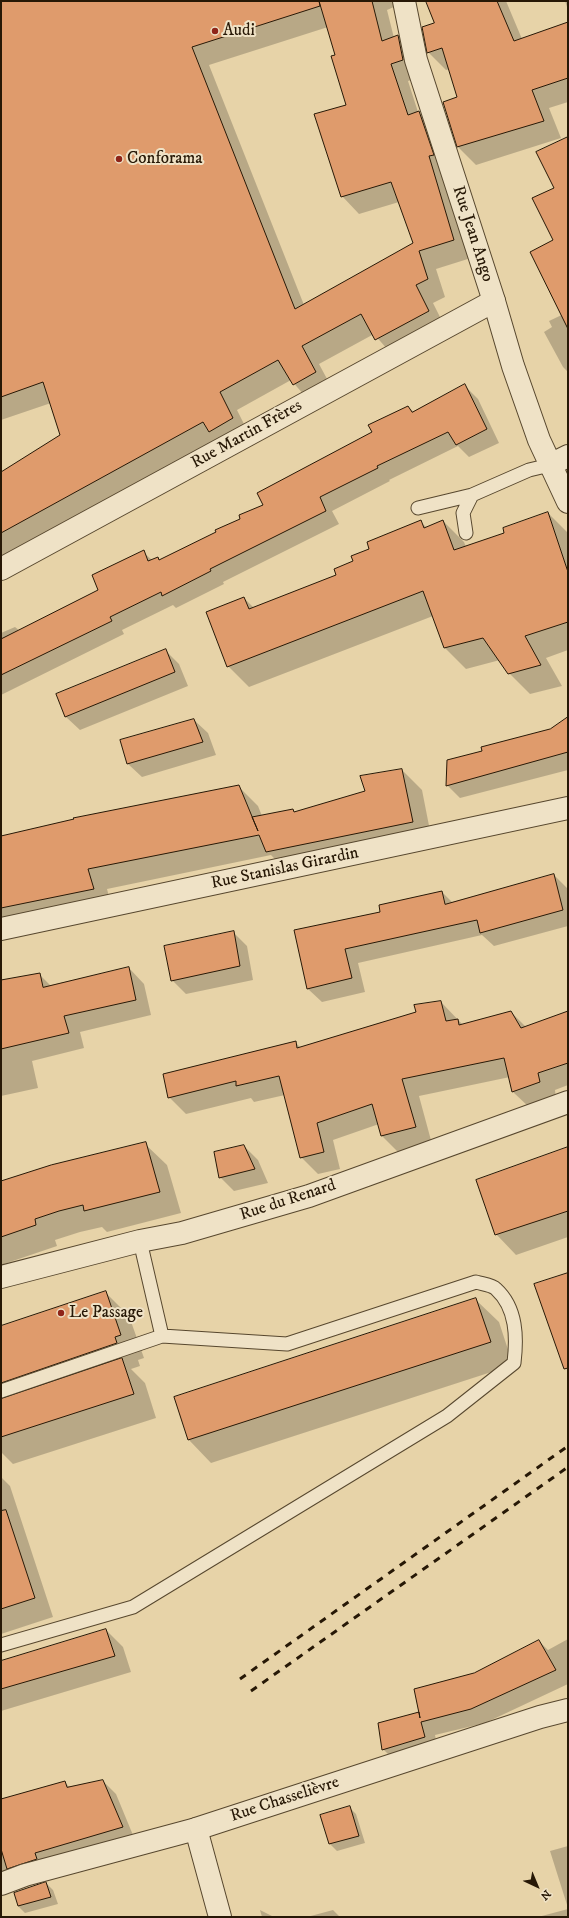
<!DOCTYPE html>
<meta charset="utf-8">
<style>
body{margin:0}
#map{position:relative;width:569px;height:1918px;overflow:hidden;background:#e7d3a8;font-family:"IM FELL DW Pica",serif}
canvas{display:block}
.frame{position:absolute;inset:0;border:2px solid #271806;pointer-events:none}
.north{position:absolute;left:517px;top:1866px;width:40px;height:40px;-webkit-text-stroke:3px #efe2c6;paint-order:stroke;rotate:136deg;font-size:11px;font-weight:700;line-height:16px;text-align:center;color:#271806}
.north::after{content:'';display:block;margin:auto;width:14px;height:18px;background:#271806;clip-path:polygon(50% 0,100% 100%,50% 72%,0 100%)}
</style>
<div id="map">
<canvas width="569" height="1918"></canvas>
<div class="frame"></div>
<div class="north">N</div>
</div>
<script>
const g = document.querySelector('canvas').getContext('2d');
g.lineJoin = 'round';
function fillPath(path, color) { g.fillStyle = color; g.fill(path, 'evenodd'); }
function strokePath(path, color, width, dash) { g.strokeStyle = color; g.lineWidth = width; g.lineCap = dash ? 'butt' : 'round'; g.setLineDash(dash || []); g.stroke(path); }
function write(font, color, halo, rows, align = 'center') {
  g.font = font + ' "IM FELL DW Pica",serif'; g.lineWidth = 4; g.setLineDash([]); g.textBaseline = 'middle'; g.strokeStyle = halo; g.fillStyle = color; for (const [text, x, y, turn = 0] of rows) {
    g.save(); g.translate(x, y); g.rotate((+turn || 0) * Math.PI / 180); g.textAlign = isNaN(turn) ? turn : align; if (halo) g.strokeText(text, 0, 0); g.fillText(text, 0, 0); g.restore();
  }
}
fillPath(new Path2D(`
 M1,1h391l2,6 -7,3 7,28 4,-2 18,18 4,24 -12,3 10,31 19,18 34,128 -35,11 9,28 -12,6 13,26 -52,28 -20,-23 -55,30 14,26 -22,13 -20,-23 -54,30 13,26 -249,123v-89l1,2 59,-37 -10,-32 -50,17zM328,27l8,28 11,50 -5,91 17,18 40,-12 16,42 -111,61 -95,-240z
 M427,1h79l16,38 46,-16v79l-19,6 12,30 -85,27 -18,-18 -14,-44 14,-5 -8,-29 -4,1 -18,-18 8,-28z
 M565,1h3v9z
 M568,312v60l-5,-5 -19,-35 8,-5 -3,-6z
 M465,386l13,13 21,44 -30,14 -11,-11 -69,34 1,1 -58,30 7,13 -116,58 1,2 -48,24 -3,-3 -51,25 2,4 -123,61v-62l14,-6 5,4 79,-41 44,-38 9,8 5,-2 3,3 81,-41 132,-88 35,-25 6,5z
 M548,513l20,20v117l-22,8 16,28 -32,8 -21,-21 -9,-13 -34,9 -21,-21 -12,-32 -184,71 -21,-21 16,-68 10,10 84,-33 32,-25 50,-29 7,7 16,-7 21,21 2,5 40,-14z
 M165,650l14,14 9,22 -108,44 -14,-13 -9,-23z
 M568,718v52l-108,28 -13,-13 36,-33 67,-22z
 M194,720l14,13 8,22 -74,22 -14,-13z
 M402,770l20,20 10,51 -146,30 -15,-16 -164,34 5,19 -111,24v-95l237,-51 20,20 4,10 33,-3 71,-21z
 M554,875l13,13 1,38 -74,20 -12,-11 -124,28 7,29 -43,10 -14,-13 -13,-58 87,-18 60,-21 11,11z
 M233,932l14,14 6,34 -67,14 -14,-14z
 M129,968l15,16 7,31 -71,17 4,16 -52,13 6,27 -37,8v-114l38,-8 12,12z
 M441,1002l22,23 48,-13 15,15 42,-15v73l-13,5 1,9 -26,9 -17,-16 -3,-15 -91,19 13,48 -33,9 -17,-17 -3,-12 -46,16 7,29 -22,5 -17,-17 -16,-62 -31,7 -3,-4 -65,16 -17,-17 126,-55 6,6 116,-35z
 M145,1144l22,21 14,48 -74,19 -5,-5 -22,5 -25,8 2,6 -56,19v-83z
 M244,1146l14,14 10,23 -34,8 -14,-14z
 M568,1148v89l-52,18 -20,-21z
 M106,1293l23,23 15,42 -6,2 2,6 -9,3 14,14 11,35 -143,46 -12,-12v-125z
 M476,1300l23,22 14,43 -302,98 -22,-23 -14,-42z
 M1,1477l9,9 43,131 -52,17z
 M106,1630l17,17 8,25 -130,39v-49z
 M568,1639v45l-83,39 -50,12 3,15 -41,13 -14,-14 36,-36 55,-39 65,-33 9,9z
 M103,1781l13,13 19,46 -134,39v-79l64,-18 5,6z
 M349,1807l7,7 9,29 -28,8 -7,-7z
 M568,1846v62l-18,-57z
 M46,1883l7,7 5,14 -33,9 -7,-7z
 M568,1909v8h-30z
 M260,1910l14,7h-12z
 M333,1910l7,7h-33z`), '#0003');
const building = new Path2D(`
 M1,1h318l1,5 -128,41 103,262 118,-66 -22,-61 -50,15 -27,-83 32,-9 -15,-49 4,-1 -16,-54h53l10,40 16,-6 5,25 -12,4 17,51 11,-4 15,44 -5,1 25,84 -35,11 9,28 -12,6 13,26 -54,29 -14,-26 -59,32 14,26 -23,13 -15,-25 -58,32 13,26 -24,14 -6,-10 -202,111v-61l59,-37 -17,-53 -42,15z
 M426,1h71l17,40 54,-19v56l-36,12 12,31 -87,26 -14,-45 14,-5 -15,-49 -15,5 -5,-26 12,-4z
 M568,137v192l-38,-77 23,-12 -21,-42 22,-10 -18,-36z
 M465,384l22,45 -31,16 -8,-13 -71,34 1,2 -58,29 6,14 -116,58 1,2 -49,25 -1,-4 -51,25 2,4 -111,54v-36l97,-49 -6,-15 52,-25 4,11 10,-4 1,3 57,-28 -1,-2 25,-11 -1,-4 24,-10 -6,-12 115,-61 -4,-7 40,-19 4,6z
 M548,512l20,60v50l-43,14 16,29 -33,9 -25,-36 -39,10 -21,-57 -196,76 -21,-55 38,-15 5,12 87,-34 -2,-6 19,-8 -2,-5 18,-7 -2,-7 54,-22 3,8 19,-8 11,30 50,-17 -1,-5z
 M166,649l9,23 -110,45 -9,-23z
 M568,717v35l-122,34 1,-26 35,-9 -1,-4 69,-18z
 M194,719l9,23 -76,22 -7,-24z
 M402,769l11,53 -147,30 -7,-17 -171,34 6,20 -93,19v-72l73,-17 -1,-1 166,-33 19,46 -6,-14 41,-8 1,3 71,-21 -5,-15z
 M554,874l9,36 -83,23 -3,-13 -132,29 7,29 -45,11 -13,-59 86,-18 -1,-7 63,-14 3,13z
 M234,931l6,35 -69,15 -7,-35z
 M129,967l7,33 -72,16 5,17 -68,16v-69l39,-7 3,14z
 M441,1001l5,20 12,-2 1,6 52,-14 10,17 47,-17v52l-30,10 2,9 -28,10 -8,-34 -102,21 14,48 -35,9 -9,-32 -55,19 7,29 -24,6 -21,-82 -43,10v-5l-68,17 -5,-24 133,-33 1,7 119,-36 -2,-7z
 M146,1142l14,50 -76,19 -1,-6 -24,6 -24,8 1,6 -35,12v-56l50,-16z
 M244,1145l11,24 -36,9 -5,-26z
 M568,1147v64l-73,24 -19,-55z
 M568,1273v95l-4,1 -30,-85z
 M106,1291l15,44 -6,2 2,6 -116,40v-57z
 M476,1298l15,44 -303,98 -14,-43z
 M122,1358l12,36 -133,43v-38z
 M6,1510l29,88 -34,11v-98z
 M106,1629l9,27 -114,33v-28z
 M539,1640l17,30 -85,39 -50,13 4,15 -43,13 -4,-27 41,-11 1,6 -6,-29 60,-16z
 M103,1780l20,47 -88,26 2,6 -30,10 -6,-20v-50l64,-18 2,6z
 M350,1806l9,30 -30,8 -9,-29z
 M46,1882l5,15 -33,9 -4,-13z`);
fillPath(building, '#df9b6c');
strokePath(building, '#271806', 1);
const service = new Path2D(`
 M418,508l54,-13
 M466,533l-3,-20 9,-18 57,-25 21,-5
 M1,1391l161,-55
 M1,1645l132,-38 314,-191 67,-53c3,-25 3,-55 -18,-74 -4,-4 -14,-5 -20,-7l-189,62 -125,-8 -22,-95`);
const minor = new Path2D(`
 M550,465l18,-9
 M1,569l493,-268
 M196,1829l24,88`);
const tertiary = new Path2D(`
 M404,1l12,59 78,241 19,65 26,74 29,62
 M1,929l567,-121
 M1,1277l139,-36 42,-8 127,-37 259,-94
 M1,1884l24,-9 171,-46 344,-112 28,-7`);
strokePath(service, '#57472e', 15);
strokePath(minor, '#57472e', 24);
strokePath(tertiary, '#57472e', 24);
strokePath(service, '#efe2c6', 13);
strokePath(minor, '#efe2c6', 22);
strokePath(tertiary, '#efe2c6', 22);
strokePath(new Path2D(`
 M240,1679l328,-233
 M251,1691l317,-224`), '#271806', 3, [7, 7]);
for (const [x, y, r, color] of [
 [215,31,4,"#8f2418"],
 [119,159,4,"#8f2418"],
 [61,1313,4,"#8f2418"]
]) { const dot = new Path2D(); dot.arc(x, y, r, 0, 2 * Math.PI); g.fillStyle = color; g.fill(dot); strokePath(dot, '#efe2c6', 1.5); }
write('17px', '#271806', '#efe2c6', [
 ["Audi",223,31],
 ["Conforama",127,159],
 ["Le Passage",69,1313]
], 'left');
write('17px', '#271806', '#efe2c6', [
 ["Rue Jean Ango",472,234,72],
 ["Rue Martin Frères",247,435,-29],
 ["Rue Stanislas Girardin",285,869,-12],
 ["Rue du Renard",288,1201,-18],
 ["Rue Chasselièvre",285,1800,-18]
]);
</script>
